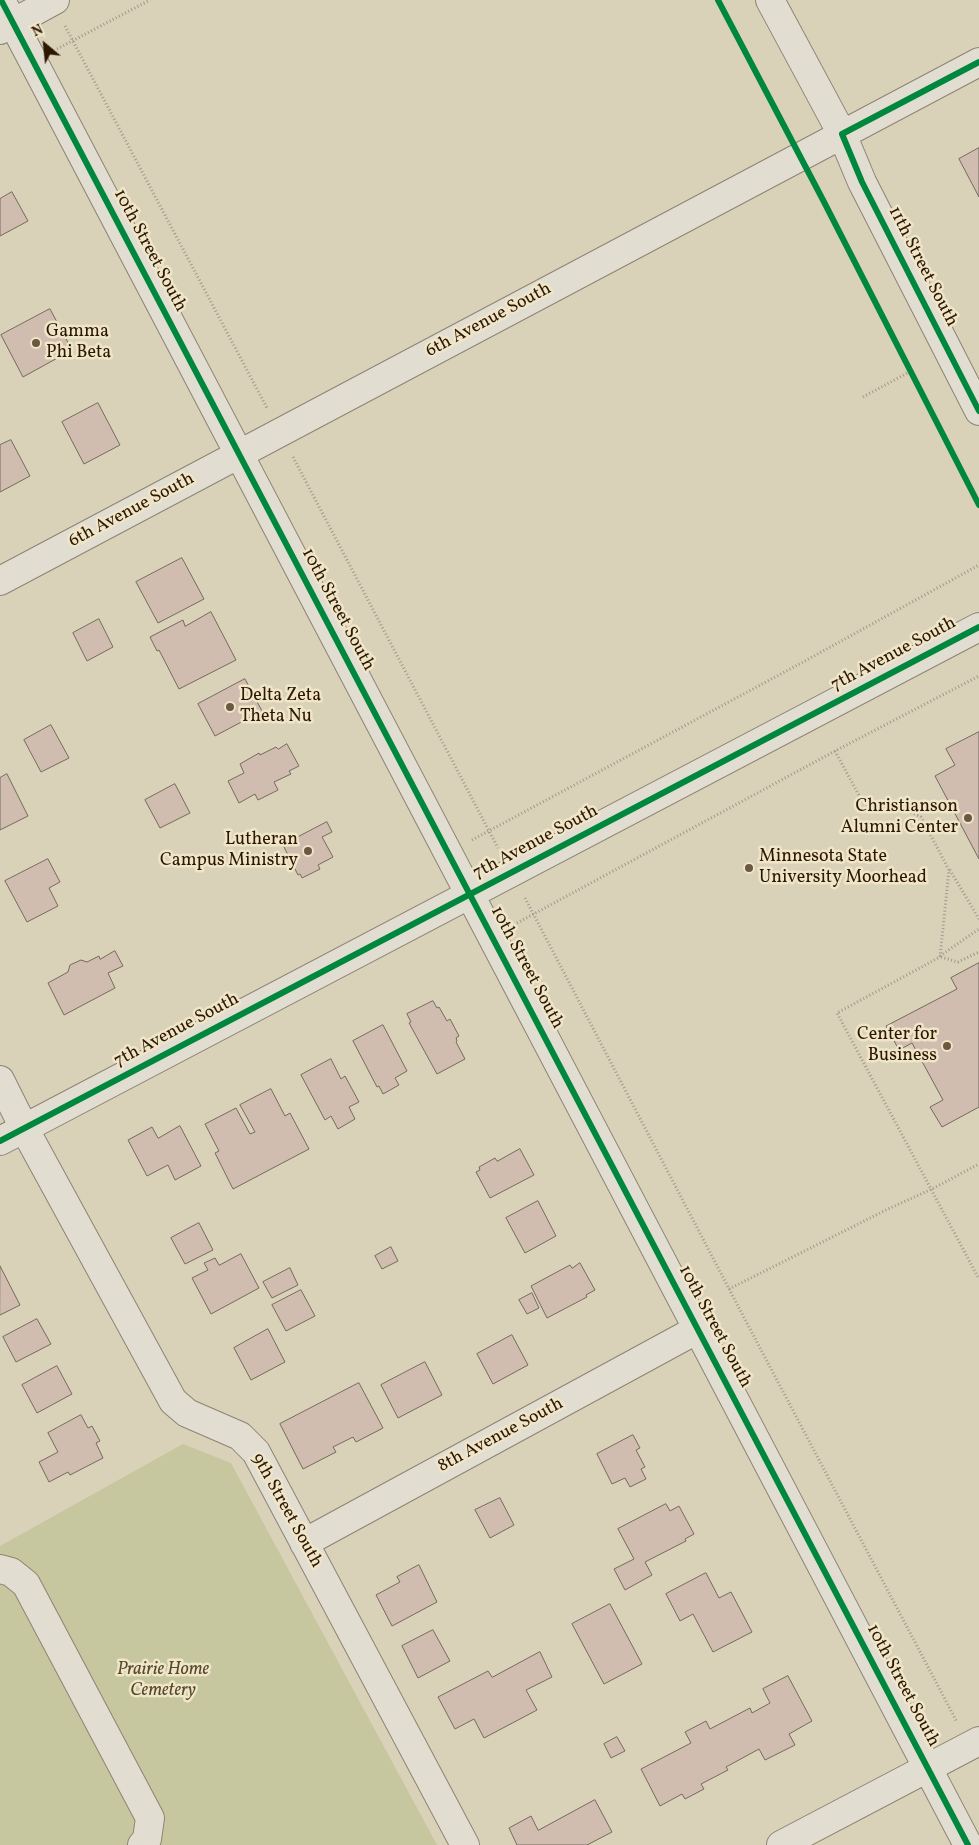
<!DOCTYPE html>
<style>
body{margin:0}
#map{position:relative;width:979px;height:1845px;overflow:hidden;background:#dad1b9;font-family:Vollkorn,serif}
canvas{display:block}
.north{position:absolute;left:20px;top:20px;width:50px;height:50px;-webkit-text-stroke:4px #efe5c9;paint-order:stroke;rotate:332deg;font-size:14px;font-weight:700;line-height:20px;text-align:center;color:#2d1700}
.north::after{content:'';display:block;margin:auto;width:18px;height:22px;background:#2d1700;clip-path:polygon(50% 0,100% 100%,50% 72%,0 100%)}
</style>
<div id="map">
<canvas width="979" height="1845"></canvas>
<div class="north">N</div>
</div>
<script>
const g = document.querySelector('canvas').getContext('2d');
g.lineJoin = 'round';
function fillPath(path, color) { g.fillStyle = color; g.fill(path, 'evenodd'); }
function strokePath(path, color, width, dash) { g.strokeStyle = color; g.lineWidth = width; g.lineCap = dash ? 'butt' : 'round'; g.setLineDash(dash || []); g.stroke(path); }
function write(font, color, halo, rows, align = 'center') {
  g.font = font + ' Vollkorn,serif'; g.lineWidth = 5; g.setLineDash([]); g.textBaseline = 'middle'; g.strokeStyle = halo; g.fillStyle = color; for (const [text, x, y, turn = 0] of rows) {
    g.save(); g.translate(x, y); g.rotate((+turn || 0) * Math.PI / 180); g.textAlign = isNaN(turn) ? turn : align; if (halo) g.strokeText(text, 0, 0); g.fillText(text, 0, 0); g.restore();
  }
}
fillPath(new Path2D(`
 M183,1444l48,19 206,382h-437v-299z`), '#c6c79f');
const building = new Path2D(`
 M979,148v49l-20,-38z
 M12,192l16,29 -28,15v-37z
 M50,309l22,41 -49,27 -22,-42z
 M98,403l22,42 -36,19 -22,-42z
 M11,440l19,36 -30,16v-47z
 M182,558l22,41 -46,24 -22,-41z
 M211,612l25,48 -57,29 -20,-39 -2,1 -7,-14 33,-17 2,6z
 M99,619l14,28 -26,14 -14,-28z
 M245,679l17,32 -47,25 -17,-32z
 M51,725l18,33 -28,14 -17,-32z
 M979,732v127l-44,-83 20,-11 -9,-16z
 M287,744l12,22 -10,5 2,3 -17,8 4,8 -20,10 -3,-6 -16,9 -11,-22 16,-8 -4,-9 19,-11 1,2 16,-8 2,2z
 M7,774l21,42 -28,14v-52z
 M175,784l15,29 -30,15 -15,-28z
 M327,822l5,10 -10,5 11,20 -15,8 2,4 -18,9 -2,-4 -2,1 -15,-30z
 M48,859l12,23 -11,6 9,18 -31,16 -22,-41z
 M115,951l8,15 -15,7 7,15 -51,27 -16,-32 20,-11 2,-7 11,-5 6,2 12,-6 1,3z
 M979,963v144l-37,20 -12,-20 13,-7 -31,-57 -13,7 -13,-24 71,-37 -6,-11z
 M433,1001l4,7 2,-1 8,14 3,-2 9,17 -3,2 1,3 -1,1 9,17 -28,15 -28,-51 2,-1 -4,-8z
 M383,1025l24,46 -12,7 4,7 -16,9 -4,-8 -2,1 -24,-46z
 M331,1059l10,20 4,-3 14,26 -10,5 6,12 -17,10 -7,-13 -6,4 -24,-45z
 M271,1089l14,27 5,-3 19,36 -76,40 -18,-36 4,-2 -14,-27 31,-16 14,26 5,-2 -15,-27z
 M180,1126l21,40 -26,14 -7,-15 -21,11 -19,-36 24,-13 6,11z
 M520,1149l14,26 -44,23 -14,-26 4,-2 -1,-3 16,-9 2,3z
 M538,1201l18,35 -31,17 -19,-35z
 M199,1223l14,27 -28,14 -14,-26z
 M391,1247l7,14 -16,8 -7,-13z
 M241,1254l18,34 -48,26 -19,-36 16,-8 -4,-7 11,-5 4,7z
 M580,1263l15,27 -9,5 1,2 -40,21 -16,-32 39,-21 2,3z
 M0,1266l20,39 -20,10z
 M290,1268l8,17 -26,13 -9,-16z
 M301,1290l14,26 -29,15 -14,-26z
 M532,1293l7,15 -12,6 -8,-14z
 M37,1319l14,25 -35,18 -13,-25z
 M268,1329l17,33 -34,18 -17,-32z
 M512,1335l16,30 -35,19 -16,-30z
 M425,1362l17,33 -44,23 -17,-33z
 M57,1366l15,28 -35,19 -15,-28z
 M359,1383l24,45 -27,14 -3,-5 -20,10 3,5 -33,17 -23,-45z
 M81,1415l7,13 4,-2 8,15 -4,2 7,15 -33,17 -2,-3 -19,10 -10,-20 19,-10 -10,-19z
 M633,1435l7,13 -4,2 9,17 -4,2 5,10 -16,8 -5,-9 -13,6 -15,-30z
 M500,1498l14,27 -24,13 -15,-28z
 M666,1504l4,7 9,-5 15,28 -9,5 1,2 -41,21 7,13 -27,15 -11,-21 20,-10 -16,-30z
 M419,1565l18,37 -45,24 -16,-31 24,-13 -3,-5z
 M706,1573l13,25 12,-6 21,40 -39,20 -20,-38 -13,7 -14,-27z
 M610,1604l32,60 -38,20 -32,-60z
 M433,1630l17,31 -32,17 -16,-32z
 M540,1652l12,25 -26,13 11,20 -53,28 -10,-19 -19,10 -17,-32 50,-26 4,6z
 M788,1676l24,45 -23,13 6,11 -30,15 -6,-11 -33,18 2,3 -27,14 3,5 -19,10 -3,-5 -22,12 -19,-37 50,-26 -6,-11 21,-11 4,8 40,-21 2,5 18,-10 -7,-14z
 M617,1737l8,14 -14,7 -7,-14z
 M595,1800l17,32 -25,13h-70l-8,-17 22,-12 7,14z`);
fillPath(building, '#d0bdb0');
strokePath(building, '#736b5c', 1);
const minor = new Path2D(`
 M1,0l967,1845
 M770,0l72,134 20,48 117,229
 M0,30l55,-30
 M0,581l979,-519
 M0,1080l24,48 149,273 14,12 53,23 16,16 209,393
 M0,1141l979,-514
 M304,1543l394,-214
 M0,1569l11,3 15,12 124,234 -3,21 -5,6
 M781,1845l198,-104`);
strokePath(minor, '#8c8474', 30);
strokePath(new Path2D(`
 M65,26l202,382
 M57,49l93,-49
 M863,397l48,-26
 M293,457l205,391
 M835,751l26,48 6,7 37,3 17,8 28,53 -9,87 -103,56 142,266
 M472,840l333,-179 174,-96
 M950,870l29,49
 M525,898l214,410 218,414
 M517,923l318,-172 144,-75
 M940,956l39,-27
 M941,957l17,5 21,-10
 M729,1289l157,-79 46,-21 47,-25`), '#9e998e', 3, [1, 2.5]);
strokePath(minor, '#e2ddd1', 28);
strokePath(new Path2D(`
 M1,0l967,1845
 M718,0l105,200 156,305
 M979,62l-137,72 20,48 117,229
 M0,1141l979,-514`), '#00873e', 6);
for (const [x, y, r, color] of [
 [36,343,5,"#6a5841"],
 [230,707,5,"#6a5841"],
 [968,818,5,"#6a5841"],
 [308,851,5,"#6a5841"],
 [749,868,5,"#6a5841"],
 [947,1046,5,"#6a5841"]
]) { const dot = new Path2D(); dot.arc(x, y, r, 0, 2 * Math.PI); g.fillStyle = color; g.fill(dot); strokePath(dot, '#efe5c9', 2); }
write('18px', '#2d1700', '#efe5c9', [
 ["10th Street South",149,251,62],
 ["11th Street South",922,267,63],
 ["6th Avenue South",489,321,-28],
 ["6th Avenue South",132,511,-28],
 ["10th Street South",337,610,62],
 ["7th Avenue South",894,655,-28],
 ["7th Avenue South",536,843,-28],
 ["10th Street South",526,968,62],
 ["7th Avenue South",177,1031,-28],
 ["10th Street South",714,1327,62],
 ["8th Avenue South",501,1436,-28],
 ["9th Street South",286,1511,61],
 ["10th Street South",902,1686,62]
]);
write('18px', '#2d1700', '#efe5c9', [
 ["Gamma",46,333],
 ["Phi Beta",46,354],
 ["Delta Zeta",240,697],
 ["Theta Nu",240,718],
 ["Christianson",958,808,"right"],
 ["Alumni Center",958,829,"right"],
 ["Lutheran",298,841,"right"],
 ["Campus Ministry",298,862,"right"],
 ["Minnesota State",759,858],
 ["University Moorhead",759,879],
 ["Center for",937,1036,"right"],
 ["Business",937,1057,"right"]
], 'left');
write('italic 18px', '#564929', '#efe5c9', [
 ["Prairie Home",163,1671],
 ["Cemetery",163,1692]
]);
</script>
